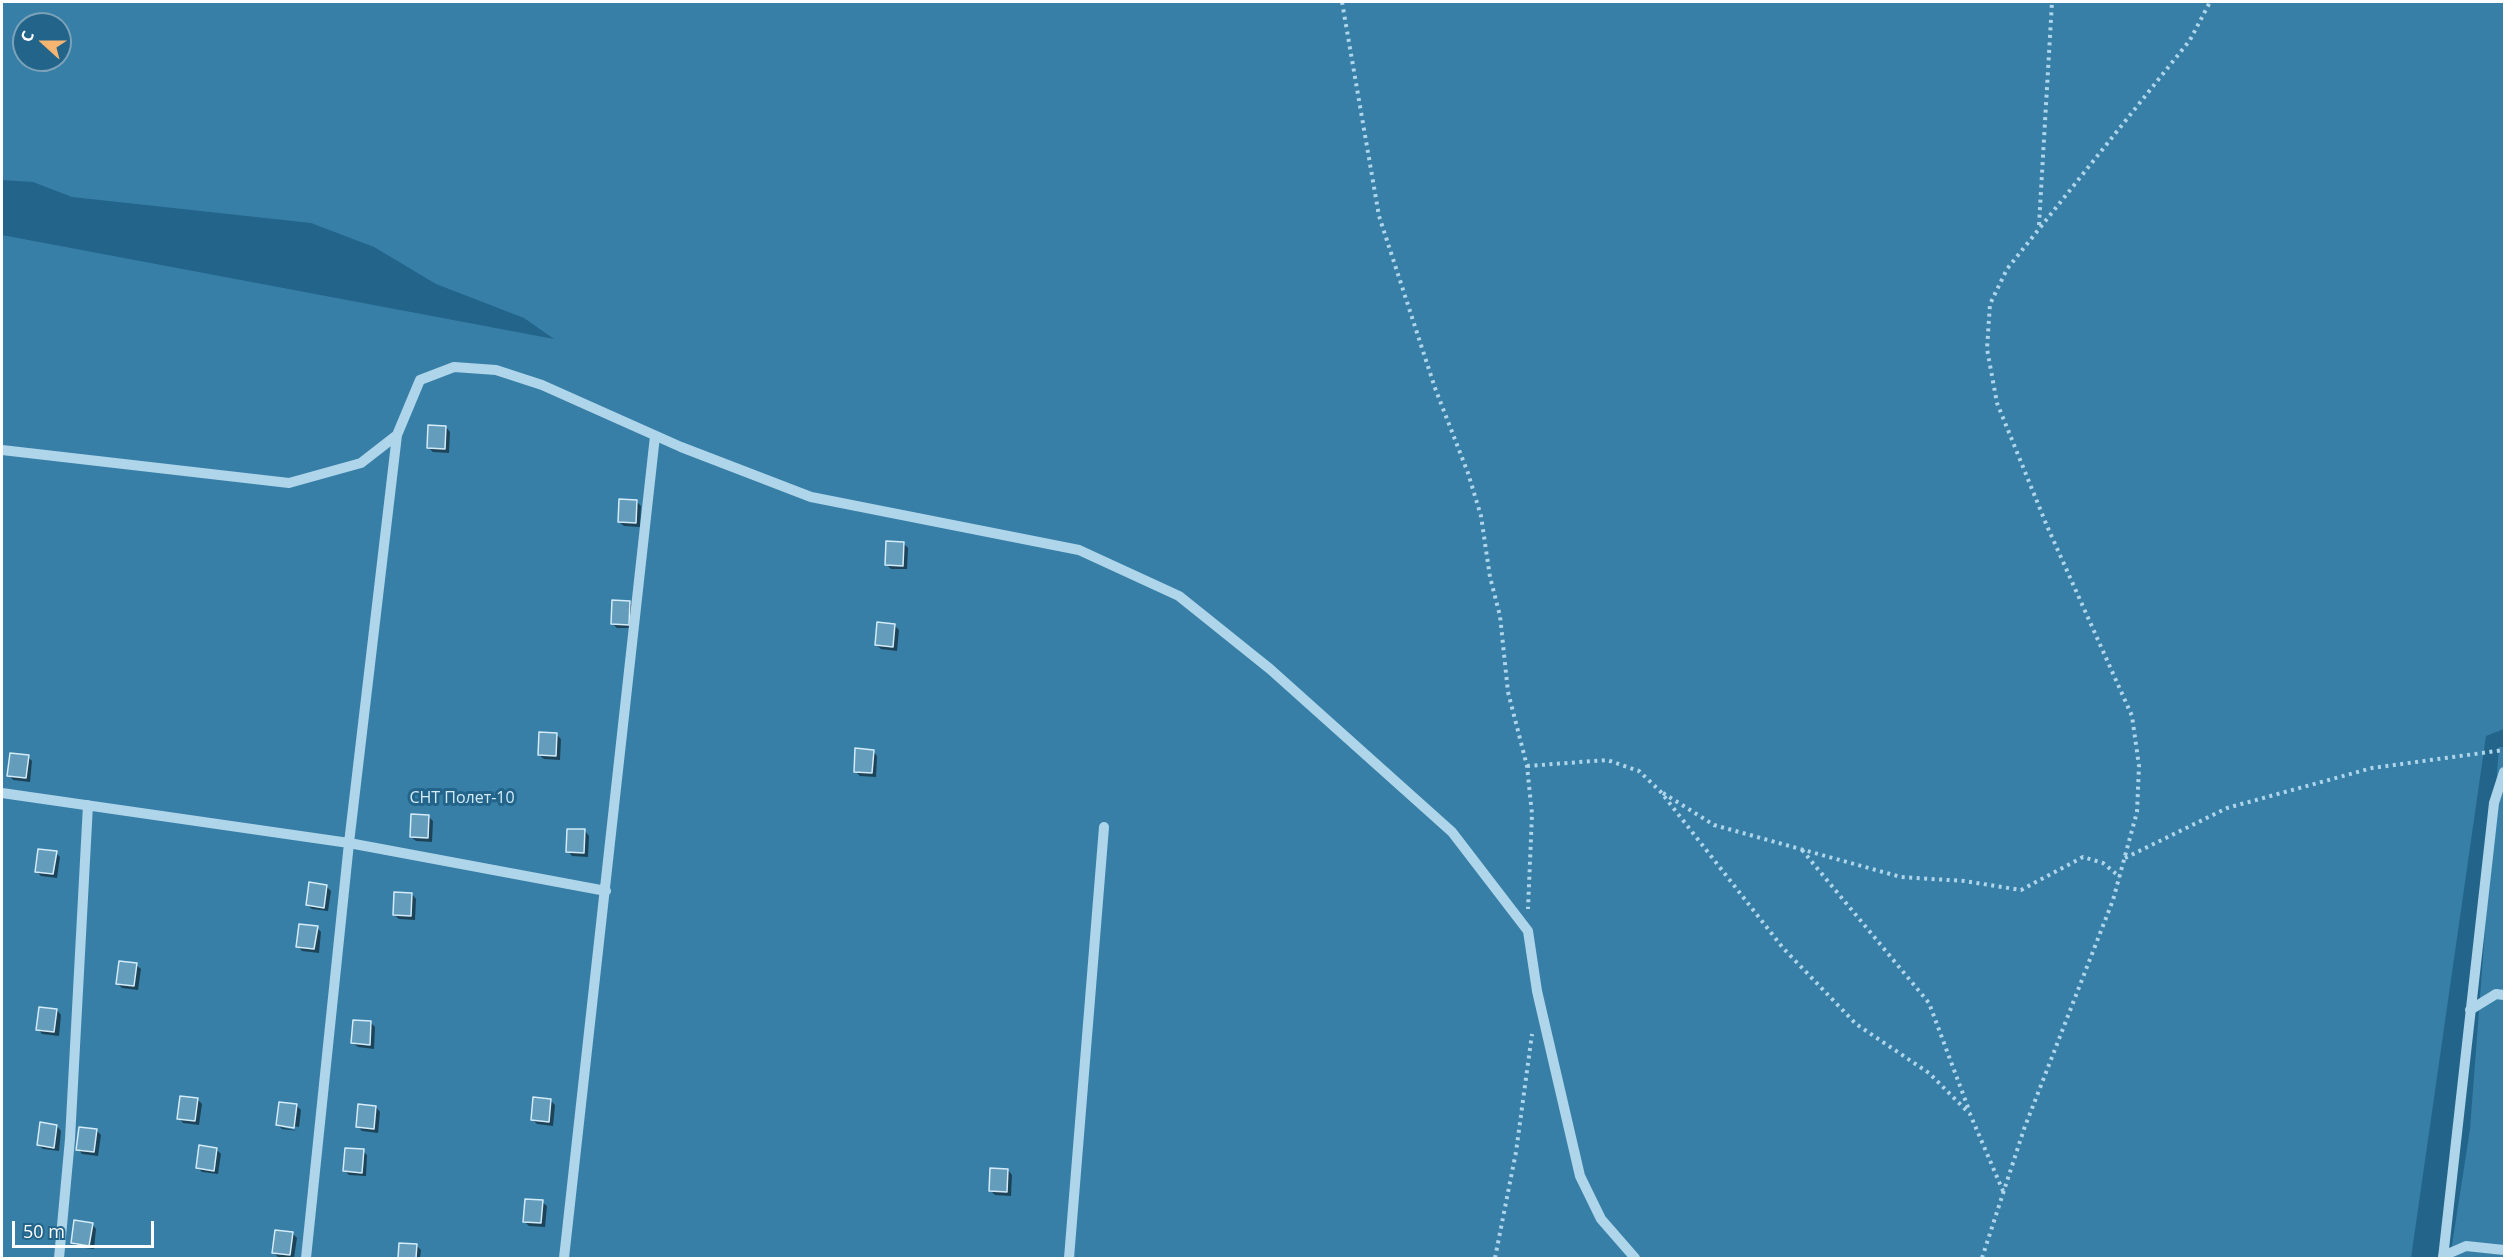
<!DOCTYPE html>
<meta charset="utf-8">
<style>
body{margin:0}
#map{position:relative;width:2506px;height:1260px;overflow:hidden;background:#23648a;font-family:"Open Sans",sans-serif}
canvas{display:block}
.frame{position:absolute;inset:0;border:3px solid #fff;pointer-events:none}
.north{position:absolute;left:12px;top:12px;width:60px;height:60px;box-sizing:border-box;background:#23648a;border:2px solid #7ba2b9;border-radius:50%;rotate:291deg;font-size:16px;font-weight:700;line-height:24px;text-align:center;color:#fff}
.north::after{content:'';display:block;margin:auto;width:21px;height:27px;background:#f6b672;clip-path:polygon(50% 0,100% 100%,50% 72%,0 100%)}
.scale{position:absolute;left:12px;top:1221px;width:142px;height:27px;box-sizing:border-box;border:3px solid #fff;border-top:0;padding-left:8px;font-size:18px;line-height:21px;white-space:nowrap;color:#fff;-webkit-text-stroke:4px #23648a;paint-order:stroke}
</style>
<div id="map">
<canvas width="2506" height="1260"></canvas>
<div class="frame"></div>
<div class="north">С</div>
<div class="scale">50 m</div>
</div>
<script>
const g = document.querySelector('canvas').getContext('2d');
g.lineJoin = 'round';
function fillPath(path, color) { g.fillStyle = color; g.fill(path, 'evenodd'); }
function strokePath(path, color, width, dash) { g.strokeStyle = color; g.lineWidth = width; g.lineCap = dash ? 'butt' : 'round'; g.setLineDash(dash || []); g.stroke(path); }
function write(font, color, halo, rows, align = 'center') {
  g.font = font + ' "Open Sans",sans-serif'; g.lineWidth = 6; g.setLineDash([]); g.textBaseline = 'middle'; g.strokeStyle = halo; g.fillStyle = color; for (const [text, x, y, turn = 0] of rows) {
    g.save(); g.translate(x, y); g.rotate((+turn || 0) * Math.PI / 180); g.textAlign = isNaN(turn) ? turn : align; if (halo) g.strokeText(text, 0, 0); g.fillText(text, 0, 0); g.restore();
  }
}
fillPath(new Path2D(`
 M2,2h2502v727l-18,7 -75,522h-2409v-1023l552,104 -30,-21 -88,-34 -62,-37 -63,-24 -239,-26 -39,-15 -31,-2zM24,24h36v36h-36z
 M2499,747h5v511h-54l20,-129z`), '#377fa7');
fillPath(new Path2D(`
 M446,427l4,5 -1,21 -16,-1 -4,-4z
 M636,501l5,5 -1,21 -16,-1 -5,-4z
 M904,544l4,4 -1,21h-16l-5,-5z
 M630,603l4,4 -1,21h-16l-5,-5z
 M894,625l5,5 -2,21 -16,-2 -5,-4z
 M556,734l5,5 -1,21 -16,-1 -5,-4z
 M873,751l4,5 -1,21 -16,-1 -5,-5z
 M28,757l4,4 -2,21 -17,-2 -4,-5z
 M428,816l5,5 -1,21 -16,-1 -5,-4z
 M585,831l4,5 -1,21 -16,-1 -4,-5z
 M56,853l4,4 -3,21 -16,-2 -4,-4z
 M326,886l5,5 -3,20 -16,-2 -5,-4z
 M412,894l4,5 -1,21 -16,-1 -5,-4z
 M317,928l4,4 -2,21 -17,-2 -4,-5z
 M136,965l5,4 -3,21 -16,-2 -5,-5z
 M57,1010l4,5 -2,21 -17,-2 -4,-5z
 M371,1023l4,4 -1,22 -16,-2 -5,-4z
 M198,1100l4,4 -3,21 -16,-2 -4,-5z
 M550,1100l5,5 -2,21 -16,-2 -4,-4z
 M297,1106l4,4 -2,17 -18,-3v3l17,4 -16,-2 -4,-4z
 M376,1107l4,5 -2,21 -16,-2 -4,-4z
 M57,1126l4,5 -2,20 -16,-2 -5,-4z
 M97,1131l4,4 -3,21 -16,-2 -4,-5z
 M216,1149l5,5 -3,20 -16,-2 -4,-4z
 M363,1151l4,4 -1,21 -17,-1 -4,-4z
 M1008,1170l4,5 -1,21 -16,-1 -4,-4z
 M542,1202l5,4 -2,21 -16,-1 -5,-5z
 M92,1224l4,5 -2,20 -17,-2 -4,-4z
 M293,1234l4,4 -3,20 -16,-1 -4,-4z
 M400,1244l16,1 5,5 -1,8h-21z`), '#0007');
const building = new Path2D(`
 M428,425l18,1 -1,23 -18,-1z
 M619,499l18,1 -1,23 -18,-1z
 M886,541l18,1 -1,24 -18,-1z
 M612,600l18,1 -1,24 -18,-1z
 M877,622l18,2 -2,23 -18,-2z
 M539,732l18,1 -1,23 -18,-1z
 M855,748l19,2 -2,23 -18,-1z
 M10,753l19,2 -3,23 -19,-2z
 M411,814l18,1 -1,23 -18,-1z
 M567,829h18l-1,24 -18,-1z
 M38,849l19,2 -4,23 -18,-2z
 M309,882l18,3 -3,23 -18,-3z
 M394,892l18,1 -1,23 -18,-1z
 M299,924l19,2 -4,23 -18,-2z
 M119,961l18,2 -3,23 -18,-2z
 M39,1007l18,2 -3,23 -18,-2z
 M353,1020l18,1 -1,24 -19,-2z
 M180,1096l18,2 -3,23 -18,-2z
 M533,1097l18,2 -2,23 -18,-2z
 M279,1102l18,2 -3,24 -18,-3z
 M358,1104l18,2 -2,23 -18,-2z
 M40,1122l17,3 -3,23 -17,-3z
 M79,1127l18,2 -3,23 -18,-2z
 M199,1145l18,3 -3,23 -18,-3z
 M345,1148l19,1 -2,24 -19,-2z
 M990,1168l18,1 -1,23 -18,-1z
 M525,1199l18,1 -2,23 -18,-1z
 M74,1220l19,3 -4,23 -18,-3z
 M275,1230l18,2 -3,23 -18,-2z
 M399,1243l18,1 -1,14h-18z`);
fillPath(building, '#649cbc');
strokePath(building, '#d4ebf8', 1.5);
strokePath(new Path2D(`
 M1342,2l37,214 56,172 33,85 13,43 9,61 10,39 8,76 19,74 5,48 -4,95
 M2039,225l13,-223
 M1527,766l80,-6 32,11 21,20 123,157 73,76 73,49 41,41 33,77
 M1663,793l51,32 187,52 63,4 57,9 62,-33 20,6 17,14
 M1802,850l127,153 40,107
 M2125,858l102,-50 145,-40 132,-18
 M1495,1258l21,-106 16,-118
 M1982,1258l42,-129 89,-229 24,-88 2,-46 -7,-50 -85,-190 -50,-123 -10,-54 3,-45 17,-35 183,-229 20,-38`), '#afd5ea', 4, [3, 4.5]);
strokePath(new Path2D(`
 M2,450l287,33 72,-20 36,-28
 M2,793l347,50 257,48
 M2470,1010l26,-16 8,1
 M2443,1256l23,-10 38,4
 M59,1258l11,-119 18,-334
 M306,1258l43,-415 48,-408 23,-55 34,-13 42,3 46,15 139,62 130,50 268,53 100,46 91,73 182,163 76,99 9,60 43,185 21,43 34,39
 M564,1258l91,-822
 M1069,1258l35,-431
 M2443,1258l51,-455 10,-31`), '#afd5ea', 10);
write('16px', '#d4ebf8', '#23648a', [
 ["СНТ Полет-10",462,798]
]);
</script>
